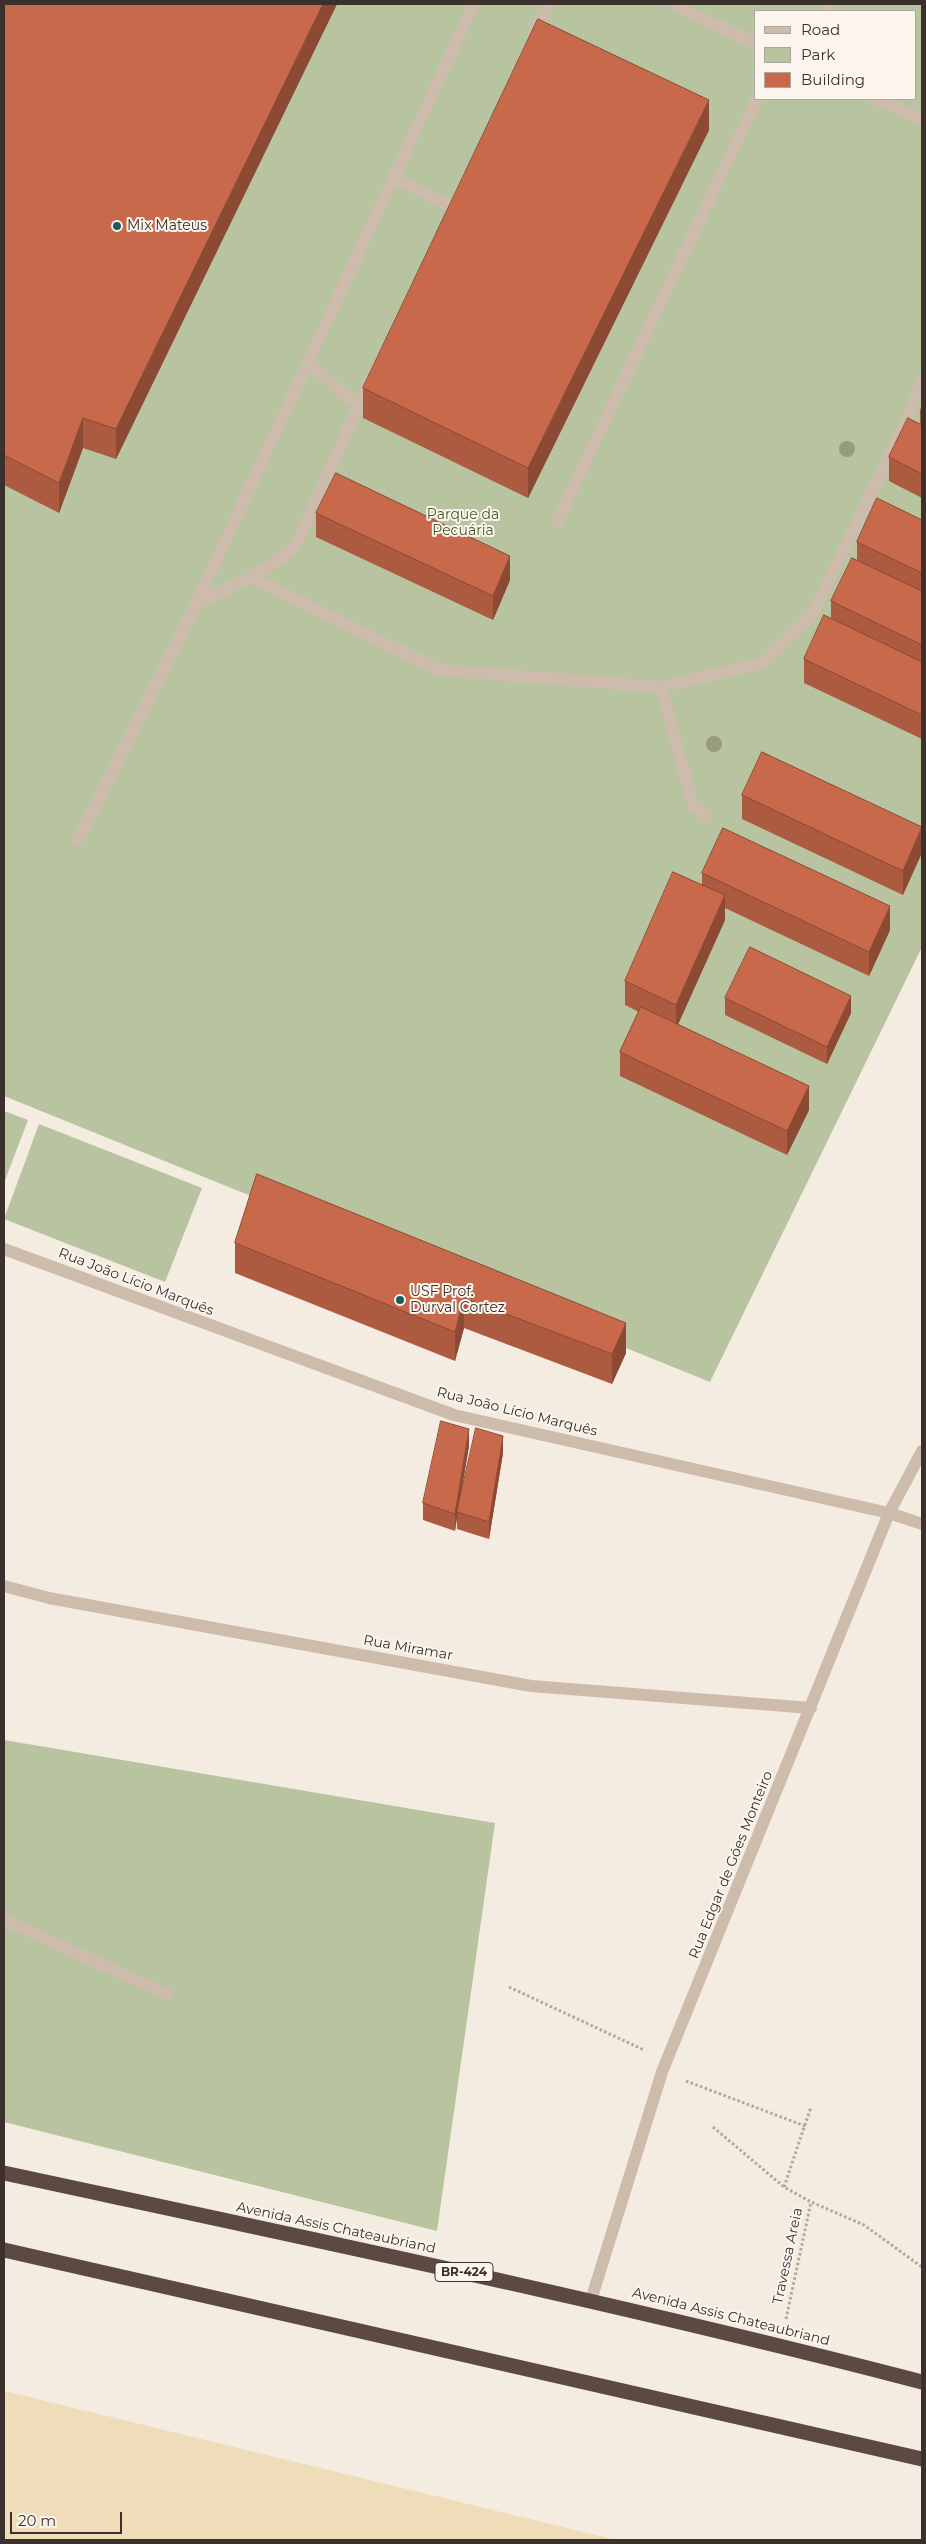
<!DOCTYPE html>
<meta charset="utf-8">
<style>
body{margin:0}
#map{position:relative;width:926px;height:2544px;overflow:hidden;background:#f4ebe1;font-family:Montserrat,sans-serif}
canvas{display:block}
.frame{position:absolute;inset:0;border:5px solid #3b302b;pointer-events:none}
.legend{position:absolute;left:754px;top:10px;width:162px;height:90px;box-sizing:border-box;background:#fbf5ee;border:1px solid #aea6a0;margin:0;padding:6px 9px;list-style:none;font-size:15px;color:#3b302b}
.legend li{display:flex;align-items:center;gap:10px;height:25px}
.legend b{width:25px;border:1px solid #aea6a0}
.scale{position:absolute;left:10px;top:2512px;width:112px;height:22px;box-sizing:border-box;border:2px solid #3b302b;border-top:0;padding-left:6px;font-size:15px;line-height:18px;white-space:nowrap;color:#3b302b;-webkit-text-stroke:4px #fbf5ee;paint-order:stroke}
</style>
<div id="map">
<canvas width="926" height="2544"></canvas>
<div class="frame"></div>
<ul class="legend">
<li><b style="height:6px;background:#cdbbac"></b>Road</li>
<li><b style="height:14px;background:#b8c4a0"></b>Park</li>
<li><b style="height:14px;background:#c8694b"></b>Building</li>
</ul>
<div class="scale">20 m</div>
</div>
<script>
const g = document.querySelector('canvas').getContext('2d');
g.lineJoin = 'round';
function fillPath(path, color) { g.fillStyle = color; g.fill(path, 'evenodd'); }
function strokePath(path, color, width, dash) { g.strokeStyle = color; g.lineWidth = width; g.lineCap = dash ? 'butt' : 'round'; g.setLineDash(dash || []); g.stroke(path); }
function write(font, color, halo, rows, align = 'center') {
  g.font = font + ' Montserrat,sans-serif'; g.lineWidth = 4; g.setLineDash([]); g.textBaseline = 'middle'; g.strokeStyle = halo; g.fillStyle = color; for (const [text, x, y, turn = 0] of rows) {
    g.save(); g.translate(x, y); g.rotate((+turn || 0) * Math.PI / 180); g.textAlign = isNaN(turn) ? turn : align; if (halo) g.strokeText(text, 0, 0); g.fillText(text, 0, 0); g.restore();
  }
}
fillPath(new Path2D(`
 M4,4h918v943l-212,435 -706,-286zM755,11h160v88h-160z
 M4,1111l24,9 -24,63z
 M39,1124l163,64 -37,94 -161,-63z
 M4,1740l491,83 -58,408 -433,-109z`), '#b8c4a0');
fillPath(new Path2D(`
 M4,2391l612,149h-612z`), '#efdcb8');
strokePath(new Path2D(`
 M509,1987l135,63
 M686,2081l119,45
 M713,2127l71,60 27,15 53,23 58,42
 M784,2187l27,-80
 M786,2319l25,-117`), '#b9a596', 3, [2.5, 2.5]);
strokePath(new Path2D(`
 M672,4l83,39
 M827,11l3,-7
 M533,34l15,-30
 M876,99l46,21
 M394,178l57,29
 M307,362l51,44
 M557,522l200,-423
 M249,576l190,94 222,17 102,-24 50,-50 90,-185 19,-48
 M196,604c33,-17 81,-34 103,-65l71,-159
 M661,687l32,117 14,13
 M78,840l118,-236 278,-600
 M4,1249l450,166 435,98 33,11
 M4,1586l45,12 482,88 280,22
 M4,1920l163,74
 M591,2300l71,-228 227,-559 33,-62`), '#cdbbac', 12);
strokePath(new Path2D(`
 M4,2173c307,66 614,130 918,209
 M4,2250l918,209`), '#5c4a42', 15);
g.fillStyle = '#969b7f';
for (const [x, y] of [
 [847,449],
 [714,744]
]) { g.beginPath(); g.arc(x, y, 8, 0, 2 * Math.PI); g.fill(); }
fillPath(new Path2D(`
 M4,4h333l-221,455 -33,-11 -24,65 -55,-28z
 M709,130l-181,368 -165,-80v-30z
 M922,405v93l-33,-17v-24l31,-33v-14z
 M316,513l194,67 -17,40 -177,-83z
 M922,520v219l-118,-56v-24l27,-40v-18l26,-41v-18z
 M742,795l180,32 -19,68 -161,-76z
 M702,873l188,57 -21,46 -144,-68v12l-47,104 131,86 -22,45 -167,-79v-24l19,-40 -14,-7v-24l77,-96z
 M725,998l126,15 -24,51 -102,-49z
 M257,1174l369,179 -14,31 -148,-56 -9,33 -220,-88v-30z
 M469,1446l-10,57 44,-50 -14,86 -32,-10v-14l-2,16 -32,-11v-17z`), '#ac5a40');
fillPath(new Path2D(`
 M323,4h14l-221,455v-30z
 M709,100v30l-181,368v-30z
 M83,418v30l-24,65v-30z
 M510,556v24l-17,40v-24z
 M922,829v24l-19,42v-24z
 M725,895v25l-49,109v-24z
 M890,906v24l-21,46v-24z
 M851,996v17l-24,51v-17z
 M809,1086v24l-22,45v-24z
 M464,1298v30l-9,33v-29z
 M626,1323v30l-14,31v-30z
 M469,1429v17l-14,85v-17z
 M503,1436v17l-14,86v-17z`), '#8c4a34');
const building = new Path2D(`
 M4,4h319l-207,425 -33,-11 -24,65 -55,-28z
 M538,19l171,81 -181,368 -165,-80z
 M908,418l14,7v49l-33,-17z
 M336,473l174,83 -17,40 -177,-83z
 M877,498l45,22v53l-65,-31z
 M852,558l70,33v54l-91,-44z
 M824,615l98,47v53l-118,-56z
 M762,752l160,75 -19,44 -161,-76z
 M723,828l167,78 -21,46 -167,-79z
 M673,872l52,23 -49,110 -51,-24z
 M750,947l101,49 -24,51 -102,-49z
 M641,1007l168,79 -22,45 -167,-79z
 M257,1174l369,149 -14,31 -148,-56 -9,34 -220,-89z
 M441,1421l28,8 -14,85 -32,-11z
 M476,1428l27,8 -14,86 -32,-10z`);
fillPath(building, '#c8694b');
strokePath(building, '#8c4a34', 1);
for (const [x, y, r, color] of [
 [117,226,5,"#1f5a5e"],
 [400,1300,5,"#1f5a5e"]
]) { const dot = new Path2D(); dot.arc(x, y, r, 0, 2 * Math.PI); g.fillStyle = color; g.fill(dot); strokePath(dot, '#fbf5ee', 2); }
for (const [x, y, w] of [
 [464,2272,58]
]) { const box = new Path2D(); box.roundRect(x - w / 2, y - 9.5, w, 19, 4); g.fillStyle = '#fbf5ee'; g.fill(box); strokePath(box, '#3b302b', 1); }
write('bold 12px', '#3b302b', null, [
 ["BR-424",464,2272]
]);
write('14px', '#3b302b', '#fbf5ee', [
 ["Mix Mateus",127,226],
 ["USF Prof.",410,1292],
 ["Durval Cortez",410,1308]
], 'left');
write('14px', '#4a5a2e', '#fbf5ee', [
 ["Parque da",463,515],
 ["Pecuária",463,531]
]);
write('14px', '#3b302b', '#fbf5ee', [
 ["Rua João Lício Marquês",136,1282,21],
 ["Rua João Lício Marquês",517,1412,14],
 ["Rua Miramar",408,1648,10],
 ["Rua Edgar de Góes Monteiro",731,1865,-68],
 ["Avenida Assis Chateaubriand",336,2228,12],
 ["Travessa Areia",788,2256,-78],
 ["Avenida Assis Chateaubriand",731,2317,14]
]);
</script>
